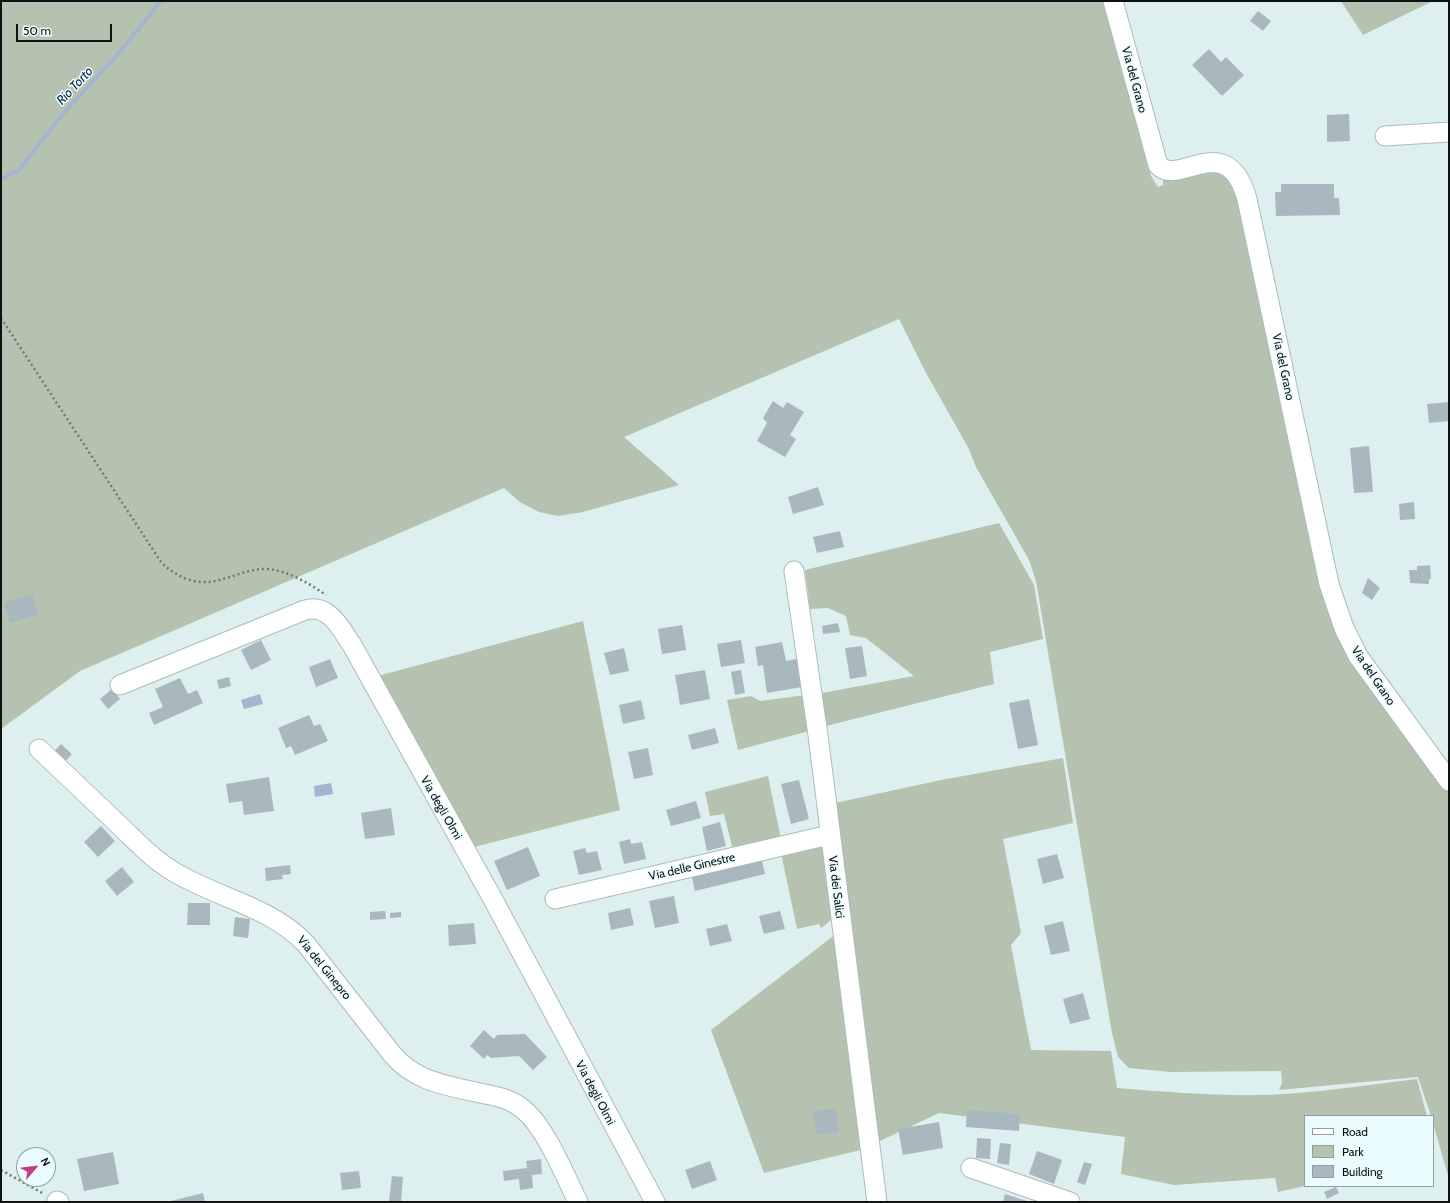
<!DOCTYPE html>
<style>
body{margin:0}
#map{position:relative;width:1450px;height:1203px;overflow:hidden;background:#ddefef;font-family:Cabin,sans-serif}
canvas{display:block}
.frame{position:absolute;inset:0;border:2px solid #0d1313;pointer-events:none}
.legend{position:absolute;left:1304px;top:1115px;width:130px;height:72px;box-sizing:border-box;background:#eafcfd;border:1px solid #929f9f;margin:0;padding:5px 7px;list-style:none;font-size:12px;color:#0d1313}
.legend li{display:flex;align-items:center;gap:8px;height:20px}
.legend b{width:20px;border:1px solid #929f9f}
.north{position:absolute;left:16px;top:1147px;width:40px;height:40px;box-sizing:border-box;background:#eafcfd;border:1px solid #929f9f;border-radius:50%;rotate:62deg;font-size:11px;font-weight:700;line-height:16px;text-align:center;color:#0d1313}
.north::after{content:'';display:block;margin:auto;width:14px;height:18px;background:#c33e82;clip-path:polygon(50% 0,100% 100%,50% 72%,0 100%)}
.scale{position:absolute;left:16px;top:24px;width:96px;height:18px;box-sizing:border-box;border:2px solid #0d1313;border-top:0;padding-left:5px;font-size:12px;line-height:14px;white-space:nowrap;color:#0d1313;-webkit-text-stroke:3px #eafcfd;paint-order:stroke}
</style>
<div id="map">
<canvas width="1450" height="1203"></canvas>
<div class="frame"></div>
<ul class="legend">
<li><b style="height:5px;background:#fff"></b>Road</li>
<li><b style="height:11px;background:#b5c2af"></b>Park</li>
<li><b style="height:11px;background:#a9b8bf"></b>Building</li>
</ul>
<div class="north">N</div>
<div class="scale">50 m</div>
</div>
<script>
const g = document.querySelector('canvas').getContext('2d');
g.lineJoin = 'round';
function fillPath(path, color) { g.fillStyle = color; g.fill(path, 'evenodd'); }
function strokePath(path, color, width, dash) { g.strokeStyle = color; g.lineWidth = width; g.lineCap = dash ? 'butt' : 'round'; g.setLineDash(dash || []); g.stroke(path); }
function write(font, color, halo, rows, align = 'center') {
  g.font = font + ' Cabin,sans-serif'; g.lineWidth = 3; g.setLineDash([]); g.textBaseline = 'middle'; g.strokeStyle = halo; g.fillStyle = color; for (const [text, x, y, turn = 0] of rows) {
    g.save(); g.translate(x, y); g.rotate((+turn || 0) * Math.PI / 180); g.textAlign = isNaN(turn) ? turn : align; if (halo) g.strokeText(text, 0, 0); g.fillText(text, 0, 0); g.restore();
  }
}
fillPath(new Path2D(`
 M1,1h1112l19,107 19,68 7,11 5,-2v-10l47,-15 26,27 93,417 120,184v391l-16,-56v-7h-2l-13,-39 -139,13 3,-7 -1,-12 -111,1 -41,-4 -11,-11 -6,-24 -76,-452 -7,-21 -53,-93 -7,-18 -44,-78 -26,-52 -275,118 55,48 -96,27 -25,4 -19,-4 -19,-10 -16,-14 -424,183 -79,58z
 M1341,1h92l-70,34z
 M999,523l35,62 9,54 -53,13 4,32 -168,42 -4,-33 92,-17 -48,-38 -16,-3 -4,-19 -18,-8 -18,1 -5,-39z
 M583,621l37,189 -154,39 -92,-172z
 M806,695l3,36 -71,19 -11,-50 24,-4 9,5z
 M1063,758l10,65 -70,16 18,94 -10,12 20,105 80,1 6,37c50,4 99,8 149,7 50,-2 101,-10 151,-16l10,37h-122v70l-27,6 -3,-14 -101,7 -53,-11 4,-37 -186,-24 -78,37 -97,23 -53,-143 138,-106 -14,-121 106,-23z
 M768,776l13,63 -48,11 -9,-36 -14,2 -5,-24z
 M826,843l9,74 -14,11 -2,-4 -22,5 -16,-76z`), '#b5c2af');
fillPath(new Path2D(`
 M260,694l3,10 -19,5 -3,-9z
 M331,783l2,11 -18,3 -1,-11z`), '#a2b5d2');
strokePath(new Path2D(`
 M1,179l18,-9 42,-54 58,-63 42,-52`), '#a2b5d2', 4);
fillPath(new Path2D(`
 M1258,11l13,10 -8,10 -13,-10z
 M1209,49l12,13 5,-5 18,18 -22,21 -30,-31z
 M1349,114l1,27 -23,1v-27z
 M1281,184h53v14h5l1,17 -64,1 -1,-24h6z
 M773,401l10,7 4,-6 17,10 -14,23 6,4 -11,18 -28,-16 10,-18 -4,-5z
 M1449,402v19l-20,2 -2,-19z
 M1369,446l4,46 -19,1 -4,-45z
 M818,487l6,18 -31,9 -5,-17z
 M1414,502l1,17 -15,1 -1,-16z
 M840,531l4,16 -27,6 -4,-16z
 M1430,565l1,14h-2v5l-19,-1 -1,-13h8v-4z
 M1368,578l12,10 -8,12 -10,-7z
 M32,594l6,20 -28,9 -6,-20z
 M838,623l2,9 -17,2 -1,-8z
 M682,625l4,25 -24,4 -4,-25z
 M261,640l10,20 -20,10 -10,-20z
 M741,640l4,23 -24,4 -4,-23z
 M782,642l4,19 11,-2 5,28 -35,6 -4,-28 -5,1 -3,-19z
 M862,646l5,30 -17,3 -5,-31z
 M624,648l5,23 -19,4 -6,-22z
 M330,659l8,19 -22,9 -7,-20z
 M705,670l5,29 -30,6 -5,-30z
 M741,670l4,23 -10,2 -4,-23z
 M229,677l2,9 -12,3 -2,-9z
 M180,678l8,16 9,-4 6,13 -49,22 -5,-12 14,-6 -8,-18z
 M112,689l8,10 -12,10 -8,-10z
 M1029,699l9,46 -20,4 -9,-46z
 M641,700l4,19 -22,5 -4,-19z
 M309,715l5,11 6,-2 8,17 -33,14 -4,-9 -5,2 -8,-20z
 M715,728l4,15 -27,7 -4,-15z
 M61,744l11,10 -9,10 -11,-10z
 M648,748l5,27 -19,4 -6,-27z
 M269,777l5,34 -30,4 -2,-14 -13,2 -3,-19z
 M799,780l10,39 -18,5 -10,-40z
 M696,801l5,17 -30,8 -5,-16z
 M391,808l4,27 -30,4 -4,-26z
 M720,822l6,24 -19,5 -5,-24z
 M101,826l14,15 -17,16 -14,-15z
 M630,839l1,5 11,-2 4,17 -22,5 -5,-22z
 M528,847l12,29 -33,14 -13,-29z
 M585,848l2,5 10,-2 5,19 -23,5 -6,-24z
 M1057,854l7,24 -21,6 -6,-25z
 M761,856l4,18 -70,17 -4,-18z
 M290,865l1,9 -9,1 1,4 -17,2 -1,-13z
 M122,867l12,15 -17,14 -12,-15z
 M674,896l5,27 -24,5 -6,-27z
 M188,903h22v22h-23z
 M630,908l4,17 -23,5 -3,-17z
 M385,911l1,8 -16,1v-8z
 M780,911l5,18 -21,5 -5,-18z
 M401,912v5l-11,1v-5z
 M235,917l15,2 -2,19 -15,-2z
 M1063,921l7,30 -19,4 -7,-29z
 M474,923l2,21 -27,2 -1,-21z
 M727,924l5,17 -22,5 -4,-17z
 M1083,993l7,26 -20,5 -7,-25z
 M484,1030l10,9 3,-4 28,-1 22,23 -14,13 -14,-14 -28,2 -4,-3 -3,4 -14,-13z
 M836,1108l3,24 -22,3 -4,-23z
 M967,1110l53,4 -1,17 -53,-4z
 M939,1122l4,26 -40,7 -5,-26z
 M977,1138l14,1 -1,20 -14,-1z
 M1000,1143l11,1 -2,21 -12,-2z
 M1037,1151l25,9 -8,24 -25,-10z
 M113,1152l6,32 -35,7 -7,-32z
 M541,1159l1,15 -10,1 1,13 -13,2 -1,-11 -15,2 -1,-10 24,-3 -1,-7z
 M710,1161l7,19 -25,9 -7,-19z
 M1084,1162l8,2 -7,21 -8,-3z
 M359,1171l2,17 -19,2 -2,-17z
 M392,1176l11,1 -2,25 -12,-1z
 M1336,1187l3,6 -12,6 -3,-7z
 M203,1193l2,9h-34v-1z
 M1005,1194l25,8h-27z`), '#a9b8bf');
const minor = new Path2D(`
 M1113,1l45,164c20,23 69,-38 89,34l82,385 15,44 14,28 91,125
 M1385,136l64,-4
 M794,571l24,164 59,467
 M120,685l185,-75c24,-7 36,19 47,35l143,258 160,299
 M39,749c26,25 53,50 79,75 17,16 33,34 53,46 44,28 98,35 135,74l86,110c24,29 58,32 93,40 15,3 28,6 39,16 22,18 41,66 54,92
 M555,899l274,-64
 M971,1168l99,34
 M57,1201l2,1`);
strokePath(minor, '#aabcbc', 21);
strokePath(new Path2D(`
 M1,318l160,244c8,8 16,13 26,17 30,11 51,-11 80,-10 20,1 43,15 59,26
 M1,1170l43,24`), '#6e7a7a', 2.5, [2, 3]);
strokePath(minor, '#fff', 19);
write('12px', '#0d1313', '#eafcfd', [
 ["Via del Grano",1134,80,75],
 ["Via del Grano",1283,367,78],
 ["Via del Grano",1373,676,56],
 ["Via degli Olmi",441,808,60],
 ["Via delle Ginestre",692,867,-13],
 ["Via dei Salici",836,887,83],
 ["Via del Ginepro",324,968,51],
 ["Via degli Olmi",595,1093,62]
]);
write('italic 13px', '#10284f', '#eafcfd', [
 ["Rio Torto",75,86,-47]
]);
</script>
